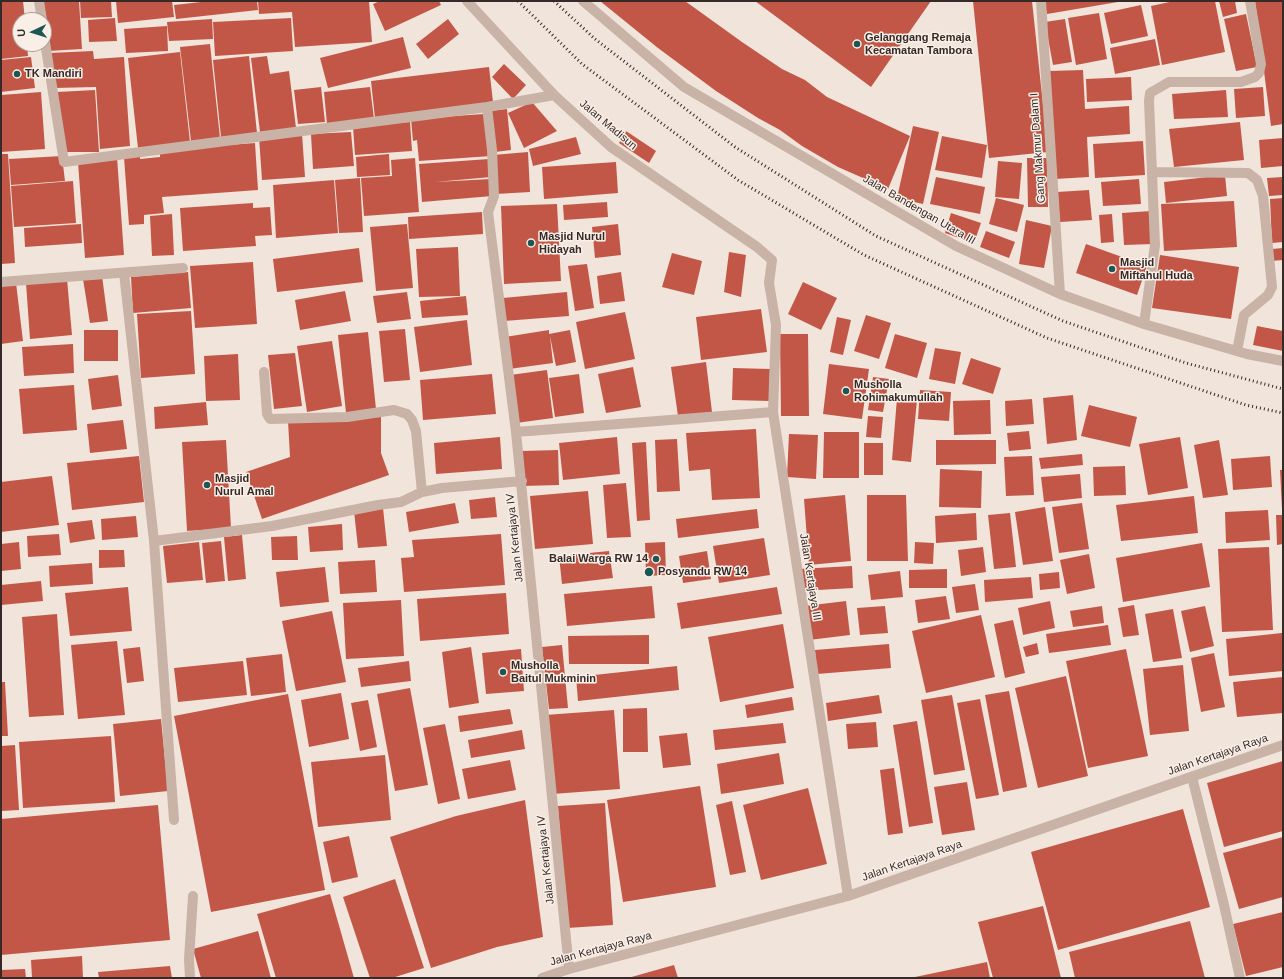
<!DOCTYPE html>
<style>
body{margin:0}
#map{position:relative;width:1284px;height:979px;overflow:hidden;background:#f1e4db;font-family:Helvetica,sans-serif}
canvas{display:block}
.frame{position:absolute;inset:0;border:2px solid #352a27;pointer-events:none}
.north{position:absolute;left:12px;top:12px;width:40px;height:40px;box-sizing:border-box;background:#f9efe7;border:1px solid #aba09a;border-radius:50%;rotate:266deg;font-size:11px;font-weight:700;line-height:16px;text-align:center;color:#352a27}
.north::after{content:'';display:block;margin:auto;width:14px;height:18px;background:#1e5653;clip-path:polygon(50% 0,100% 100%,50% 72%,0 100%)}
</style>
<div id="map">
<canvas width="1284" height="979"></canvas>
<div class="frame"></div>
<div class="north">U</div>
</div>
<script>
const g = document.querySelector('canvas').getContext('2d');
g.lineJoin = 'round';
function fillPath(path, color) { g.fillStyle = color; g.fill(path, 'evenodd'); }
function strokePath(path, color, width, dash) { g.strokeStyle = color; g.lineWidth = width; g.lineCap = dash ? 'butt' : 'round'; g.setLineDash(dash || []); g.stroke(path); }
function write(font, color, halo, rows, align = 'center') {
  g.font = font + ' Helvetica,sans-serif'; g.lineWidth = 3; g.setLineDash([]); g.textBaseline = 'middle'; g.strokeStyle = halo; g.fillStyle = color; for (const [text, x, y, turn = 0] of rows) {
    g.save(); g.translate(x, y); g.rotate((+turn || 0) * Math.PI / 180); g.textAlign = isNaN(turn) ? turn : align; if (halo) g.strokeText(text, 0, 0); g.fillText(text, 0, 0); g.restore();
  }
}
fillPath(new Path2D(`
 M1,1h22l2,19h-5v24h7l1,12 -27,3z
 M41,1h38l3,48 -34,2z
 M80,1h31l1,16 -31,1z
 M116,1h56l2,16 -56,6z
 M210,1h47l1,9 -82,9 -2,-14z
 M258,1h111l3,41 -77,5 -3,-35 -33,2z
 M380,1h59l2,4 -56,26 -12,-27z
 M600,1h85l57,41 40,27 23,11 22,17 83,39 -22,53 -50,-22 -36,-21 -22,-16 -22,-12 -42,-27 -58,-43z
 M755,1h176l-60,86z
 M973,1h59l16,151 -59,6z
 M1044,1h74v1l-71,12z
 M1174,1h41l10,51 -63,13 -11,-59z
 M1219,1h16l2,12 -14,4z
 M1255,1h28v123l-12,2z
 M1141,5l7,31 -37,8 -7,-31z
 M1099,13l8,46 -31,6 -8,-47z
 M1246,14l11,53 -21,4 -12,-52z
 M115,18l2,23 -28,1 -1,-22z
 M291,18l2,33 -78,5 -2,-34z
 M212,19l1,20 -44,2 -2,-19z
 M448,19l11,15 -31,25 -12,-15z
 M1065,19l7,43 -19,3 -8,-43z
 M167,26l1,25 -42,2 -2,-24z
 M403,37l8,31 -83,20 -8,-30z
 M1155,39l5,26 -45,9 -5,-26z
 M210,44l10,94 -29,3 -11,-94z
 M93,51l1,8 30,-2 6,89 -30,3 -4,-62 -42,1 -4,-35z
 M180,52l10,90 -52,6 -10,-90z
 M249,56l8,77 -36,4 -8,-77z
 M267,56l3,18 19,-3 7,57 -36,4 -9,-74z
 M31,57l4,31 -34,4v-32z
 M504,64l22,21 -13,14 -21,-22z
 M489,67l4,35 -118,16 -4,-37z
 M1083,70l2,39 44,-3 1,28 -43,3 2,40 -34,2 -6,-108z
 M1131,77l1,23 -45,2 -1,-23z
 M321,87l4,35 -27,2 -4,-34z
 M370,87l4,32 -47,5 -3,-32z
 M1263,87l2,29 -29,2 -2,-29z
 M95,90l4,62h-35l-7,-60z
 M1226,90l2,27 -54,2 -2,-25z
 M41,92l4,57 -44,3v-57z
 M532,102l25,29 -33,17 -16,-35z
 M507,109l4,41 -16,2 -5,-41z
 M484,114l7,42 -72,5 -2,-21 -4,1 -2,-22z
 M410,122l2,29 -57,4 -2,-29z
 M1240,122l4,38 -70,7 -5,-38z
 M913,126l26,6 -16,72 -26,-6z
 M626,131l30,20 -7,12 -30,-20z
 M351,132l3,34 -41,3 -2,-35z
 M302,134l3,43 -43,3 -3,-43z
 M942,136l45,9 -5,33 -47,-8z
 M576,137l5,17 -48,12 -4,-17z
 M1283,138v28l-22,2 -2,-28z
 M1143,141l2,34 -50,3 -2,-34z
 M255,143l3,47 -96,7 2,16 -20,2v9l-15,1 -5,-68 16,-1v3l20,-2v-7z
 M528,152l2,40 -34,2 -3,-39z
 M1,154h7l7,109 -14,1z
 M389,154l1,21 -33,2 -1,-20z
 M62,156l3,25 -54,4 -2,-26z
 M117,157l7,98 -39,3 -7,-96z
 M415,158l4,54 -55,4 -3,-38 31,-2 -1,-16z
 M1027,158h20l1,49h-20z
 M489,159l2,18 -56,5 56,-3 1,17 -70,6 -3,-38z
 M998,161l24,2 -3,36 -24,-2z
 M616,162l2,31 -74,6 -2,-32z
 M1225,175l2,21 -61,7 -2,-21z
 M936,177l49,10 -5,27 -50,-10z
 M1283,177v18l-14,1 -2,-18z
 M360,178l3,54 -24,1 -4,-53z
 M1139,179l2,25 -38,2 -2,-24z
 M334,180l4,53 -62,5 -3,-53z
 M73,181l3,42 -62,4 -3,-41z
 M1089,190l3,30 -32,2 -3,-30z
 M996,198l28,7 -7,27 -28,-8z
 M1283,198v44l-11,1 -2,-44z
 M1234,201l3,46 -73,4 -3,-47z
 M607,202l1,15 -44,3 -1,-15z
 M253,203v5l17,-1 2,28 -17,1 1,10 -73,5 -3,-43z
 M557,204l4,77 -57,3 -3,-78z
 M1151,211l2,33 -29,1 -2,-32z
 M482,212l1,22 -74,5 -1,-22z
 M951,213l30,10 -7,20 -29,-10z
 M172,214l2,41 -22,1 -2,-40z
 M1112,214l2,28 -13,1 -2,-28z
 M1026,220l26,6 -8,42 -25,-4z
 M81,224l1,19 -57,4 -1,-19z
 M407,224l6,64 -37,3 -6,-64z
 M618,224l3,31 -26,3 -3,-31z
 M986,231l29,11 -6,16 -29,-11z
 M1086,244l61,22 -10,29 -61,-22z
 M458,247l2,49 -41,1 -3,-48z
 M359,248l4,34 -86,10 -4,-33z
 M1283,248v12l-12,1 1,-12z
 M729,252l17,3 -5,42 -17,-5z
 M672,253l30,8 -8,34 -32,-8z
 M1160,255l79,12 -8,52 -79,-11z
 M253,262l4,62 -62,4 -5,-62z
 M587,264l7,44 -19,3 -7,-45z
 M188,272l3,36 -58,5 -2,-36z
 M621,272l4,29 -25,3 -3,-28z
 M102,276l6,45 -18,2 -7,-44z
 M67,279l5,56 -42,4 -4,-56z
 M803,282l34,16 -16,32 -33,-16z
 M16,283l7,58 -22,3v-59z
 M345,291l6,30 -51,9 -5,-30z
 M407,292l4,27 -34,4 -4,-27z
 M567,292l2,24 -65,5 -1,-23z
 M466,296l2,19 -46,3 -2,-17z
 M761,309l6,43 -66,8 -5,-43z
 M191,311l4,63 -54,4 -4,-64z
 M625,312l10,47 -50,10 -9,-47z
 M866,315l25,8 -12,36 -25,-8z
 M837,317l14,3 -8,35 -13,-3z
 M467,320l5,45 -52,7 -6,-45z
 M1257,326l26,5v20l-30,-6z
 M405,329l5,51 -26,2 -5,-51z
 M84,330h34v31h-34z
 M549,330v4l21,-4 6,32 -20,4 -6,-30 3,27 -44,6 -4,-32z
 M368,332l8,77 -30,4 -8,-78z
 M780,334h28l1,82h-28z
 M895,334l32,9 -10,35 -32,-10z
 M332,341l10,65 -35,6 -10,-66z
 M73,344l1,29 -50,3 -2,-29z
 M935,348l26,4 -6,32 -26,-5z
 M295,353l7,53 -28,3 -6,-54z
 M238,354l2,46 -34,1 -2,-45z
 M971,358l30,10 -8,26 -31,-10z
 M706,362l6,50 -34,4 -7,-49z
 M829,364l40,5 -7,50 -39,-5z
 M633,367l8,40 -35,6 -8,-39z
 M733,368l37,1 -1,32 -37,-1z
 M547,370l6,48 -37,5 -6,-48z
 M492,374l4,40 -73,6 -3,-40z
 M579,374l5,39 -29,4 -6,-39z
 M118,375l4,31 -30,4 -4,-31z
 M873,377l16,2 -6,33 -15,-2z
 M74,385l3,45 -54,4 -4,-45z
 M920,390l31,2 -2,29 -31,-2z
 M1073,395l4,45 -30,4 -4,-46z
 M897,398l20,2 -6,62 -19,-2z
 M1032,399l2,25 -28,2 -1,-25z
 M990,400l1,34 -37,1 -1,-34z
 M206,402l2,23 -53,4 -1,-22z
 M1089,405l48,12 -7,30 -49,-11z
 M868,416l15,1 -2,21 -15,-1z
 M381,417v36l8,22 -127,44 -16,-47 44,-15 -2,-36z
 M123,420l4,29 -37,4 -3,-29z
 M756,429l4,69 -48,2 -2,-31 -21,2 -3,-38z
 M1029,431l2,18 -22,2 -2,-18z
 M824,432h35v46h-36z
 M789,434l29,1 -2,44 -29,-2z
 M500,437l2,32 -66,5 -2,-31z
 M617,437l3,37 -57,6 -4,-37z
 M1180,437l8,51 -40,7 -9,-51z
 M677,439l3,52 -23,1 -2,-52z
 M226,440l5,88 -44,3 -5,-89z
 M936,440h60v24l-60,1z
 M1219,440l9,55 -25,3 -9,-53z
 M646,442l4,78 -13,1 -5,-78z
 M864,443h19v32h-19z
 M558,450l1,35 -36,1 -1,-35z
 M1082,454l1,11 -42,4 -2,-11z
 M139,456l5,46 -72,8 -5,-47z
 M1032,456l2,39 -28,1 -2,-39z
 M1270,456l2,31 -39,3 -2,-31z
 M1125,466l1,29 -32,1 -1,-29z
 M940,469l42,2 -1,37 -42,-1z
 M1280,470h3v39h-1z
 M1080,474l2,24 -38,4 -3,-25z
 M52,476l7,49 -58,7v-50z
 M626,483l5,54 -24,1 -4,-53z
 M588,491l5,53 -58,5 -5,-53z
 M845,495l6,66 -42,4 -5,-66z
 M867,495h39l2,66h-41z
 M1194,496l4,37 -77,8 -5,-36z
 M495,497l2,20 -26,2 -2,-19z
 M455,503l4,20 -50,9 -3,-20z
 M1082,503l7,46 -30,4 -7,-46z
 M1045,507l8,54 -30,4 -8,-53z
 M383,508l4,38 -29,2 -4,-37z
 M757,509l2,19 -81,10 -2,-19z
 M1268,510l2,30 -44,3 -1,-31z
 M976,513l1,27 -41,3 -1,-27z
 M1010,513l6,54 -22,2 -6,-54z
 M1276,515h7v29l-6,1z
 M136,516l2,21 -36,3 -1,-21z
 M92,520l3,19 -25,4 -3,-20z
 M342,524l1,26 -33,2 -2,-25z
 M59,534l2,21 -33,2 -1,-21z
 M501,534l4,51 -101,7 -3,-34 13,-1 -2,-17z
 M242,535l4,44 -18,2 -4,-44z
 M297,536l1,24h-26l-1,-23z
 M764,538l6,37 -51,8 -6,-37z
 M221,541l4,40 -19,2 -4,-40z
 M19,542l2,27 -20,2v-27z
 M199,542l4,38 -36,3 -4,-37z
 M665,542l1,33 -20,1 -1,-33z
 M915,542l19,1 -1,21 -19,-1z
 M1202,543l8,44 -87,15 -7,-44z
 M983,547l3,25 -25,4 -3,-26z
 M1269,547l4,83 -51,2 -4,-83z
 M99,550h25l1,17 -26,1z
 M609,551l4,27 -51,6 -3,-28z
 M707,551l4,28 -28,4 -4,-27z
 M1089,554l6,34 -28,6 -7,-34z
 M375,560l2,32 -37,2 -2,-32z
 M92,563l1,21 -43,3 -1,-21z
 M852,566l1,22 -52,3 -2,-22z
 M325,567l4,35 -49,5 -4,-35z
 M947,569v19h-38v-18z
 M900,571l3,26 -32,3 -3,-25z
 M1059,572l1,16 -20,2 -1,-16z
 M1031,577l2,21 -48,4 -1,-22z
 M41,581l2,20 -42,4v-20z
 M975,584l4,26 -23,3 -4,-26z
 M652,586l3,32 -88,8 -3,-32z
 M128,587l4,44 -62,5 -5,-43z
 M777,587l5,27 -101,15 -4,-26z
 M506,593l3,41 -89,7 -3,-42z
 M946,596l4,23 -32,4 -3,-23z
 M401,600l3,56 -58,3 -3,-56z
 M846,601l4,34 -41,5 -4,-34z
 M1050,601l5,27 -32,7 -5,-27z
 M1134,605l5,30 -16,2 -5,-29z
 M885,606l3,27 -28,2 -3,-27z
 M1102,606l2,17 -31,4 -3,-16z
 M1205,606l9,40 -24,6 -9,-41z
 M1173,609l9,49 -29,4 -8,-48z
 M332,611l14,71 -50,9 -14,-70z
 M57,614l7,101 -35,2 -7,-100z
 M981,615l14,62 -69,16 -14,-62z
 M1013,620l12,53 -20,5 -11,-54z
 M783,624l11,64 -74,14 -12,-65z
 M1108,625l3,20 -62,8 -3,-19z
 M1282,633l1,38 -54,5 -3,-37z
 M649,635v29h-80l-1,-28z
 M117,641l8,74 -47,4 -7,-74z
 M1037,643l2,11 -13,3 -3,-10z
 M889,644l2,24 -74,6 -2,-24z
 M562,645l6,63 -19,1 -7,-62z
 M140,647l4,34 -17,2 -4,-34z
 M471,647l8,56 -30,5 -7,-56z
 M521,649l3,42 -38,3 -4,-41z
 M1126,649l22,107 -60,12 -22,-107z
 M1214,653l11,54 -24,5 -10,-54z
 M282,654l4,38 -35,4 -5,-38z
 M243,661l4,34 -69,7 -4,-34z
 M409,661l2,20 -50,6 -3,-19z
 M1183,665l6,66 -39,4 -7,-66z
 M677,666l2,24 -101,11 -2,-24z
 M1066,676l22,100 -50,12 -23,-100z
 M1283,677v36l-46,4 -4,-35z
 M1,682h4l3,54h-7z
 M410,688l18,97 -33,6 -18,-97z
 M1009,691l18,96 -24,5 -18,-97z
 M341,693l8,46 -40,8 -8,-47z
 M288,694l37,196 -114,22 -37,-196z
 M879,695l3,18 -54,8 -2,-18z
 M952,695l13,75 -31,5 -13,-75z
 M792,697l2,13 -47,8 -2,-13z
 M980,699l19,96 -23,4 -19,-96z
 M368,700l9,47 -17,4 -9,-48z
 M647,708l1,44h-25v-43z
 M510,709l3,15 -53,8 -2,-16z
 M614,710l6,79 -68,5 -7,-79z
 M161,719l7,72 -48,5 -7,-72z
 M917,721l16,102 -24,4 -16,-102z
 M876,722l2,25 -30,2 -2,-25z
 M783,723l3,20 -71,7 -2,-20z
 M445,724l15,75 -22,5 -15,-76z
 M522,730l3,19 -54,9 -3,-18z
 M687,733l4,32 -28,3 -4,-32z
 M111,736l4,66 -92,6 -4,-66z
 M15,745l4,65 -18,1v-65z
 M779,753l5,31 -63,10 -4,-30z
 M385,755l6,65 -73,7 -7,-65z
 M510,760l6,30 -48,9 -6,-30z
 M1283,761v70l-59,16 -17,-64z
 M894,768l9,65 -15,2 -8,-65z
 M967,782l8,48 -33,5 -8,-48z
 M700,786l16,101 -93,15 -16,-102z
 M808,788l19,76 -66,16 -18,-75z
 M525,800l18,137 -46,10 -66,21 -41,-131 66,-21z
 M732,801l14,71 -16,3 -14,-70z
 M605,803l8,122 -46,3 -9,-122z
 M158,805l12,135 -169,15v-136z
 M1183,809l27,98 -152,43 -27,-98z
 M349,836l9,41 -26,6 -9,-41z
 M1283,837v60l-44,12 -16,-56z
 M395,879l29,89 -32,10h-22l-27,-81z
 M330,894l24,84h-78l-19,-64z
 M1043,906l18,72h-68l-15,-56z
 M1283,912v55l-37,9 -13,-52z
 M1190,921l15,57h-130l-6,-26z
 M258,931l13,47h-70l-8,-29z
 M82,956l1,22h-51l-1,-18z
 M987,962l3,16h-75v-1z
 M674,965l4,13h-50z
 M170,966l2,12h-73l-1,-6z
 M25,969l1,9h-25v-8z`), '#c35747');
strokePath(new Path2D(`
 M1192,777l32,128 16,73
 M190,978l-1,-19 4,-63`), '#c9b3a7', 10);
strokePath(new Path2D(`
 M39,1l3,19
 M467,1l87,94 57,52 146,100 15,13 -3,23 7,42 -3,87 75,484
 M583,1l101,86 272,159 104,48 84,30 103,30 36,7
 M1041,1l19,293
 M44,36l20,126 423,-55 67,-12
 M487,107l5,43 2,46 -6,16 28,220 53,537
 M1152,172l96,1 9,7 6,16 9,91 -4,8 -24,20 -7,36
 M124,273l30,268 20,279
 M1,282l182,-14
 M1144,324l11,-79 -6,-144 1,-8 19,-11h72l14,-5 4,-4 2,-9 -11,-63
 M264,372l3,42 3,5 77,-2 47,-7 13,4 5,6 4,11 6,61
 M516,432l257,-20
 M154,541l118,-15 106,-21 23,-3 21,-10 20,-4 80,-7
 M542,978l27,-9 279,-73 435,-151`), '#c9b3a7', 10);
strokePath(new Path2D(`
 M518,1l64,63 156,116 126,75 183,83 199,67 37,8
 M554,1l41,38 140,108 141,89 187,85 123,42 97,26`), '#352a27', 3, [1, 3]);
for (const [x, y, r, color] of [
 [857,44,4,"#1e5653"],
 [17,74,4,"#1e5653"],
 [531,243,4,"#1e5653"],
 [1112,269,4,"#1e5653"],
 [846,391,4,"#1e5653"],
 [207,485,4,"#1e5653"],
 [656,559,4,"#1e5653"],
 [649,572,5,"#1e5653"],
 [503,672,4,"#1e5653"]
]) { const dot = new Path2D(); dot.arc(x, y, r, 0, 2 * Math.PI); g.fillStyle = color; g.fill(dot); strokePath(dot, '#f9efe7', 1.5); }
write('bold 11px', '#352a27', '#f9efe7', [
 ["Gelanggang Remaja",865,38],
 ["Kecamatan Tambora",865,51],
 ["TK Mandiri",25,74],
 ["Masjid Nurul",539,237],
 ["Hidayah",539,250],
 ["Masjid",1120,263],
 ["Miftahul Huda",1120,276],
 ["Musholla",854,385],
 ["Rohimakumullah",854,398],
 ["Masjid",215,479],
 ["Nurul Amal",215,492],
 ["Balai Warga RW 14",648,559,"right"],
 ["Posyandu RW 14",658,572],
 ["Musholla",511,666],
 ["Baitul Mukminin",511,679]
], 'left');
write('11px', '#352a27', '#f9efe7', [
 ["Jalan Madisun",608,125,40],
 ["Gang Makmur Dalam I",1038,148,-94],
 ["Jalan Bandengan Utara III",919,210,30],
 ["Jalan Kertajaya IV",515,538,-96],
 ["Jalan Kertajaya III",810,577,81],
 ["Jalan Kertajaya Raya",1218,755,-19],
 ["Jalan Kertajaya IV",546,860,-96],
 ["Jalan Kertajaya Raya",912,861,-19],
 ["Jalan Kertajaya Raya",601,949,-15]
]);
</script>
